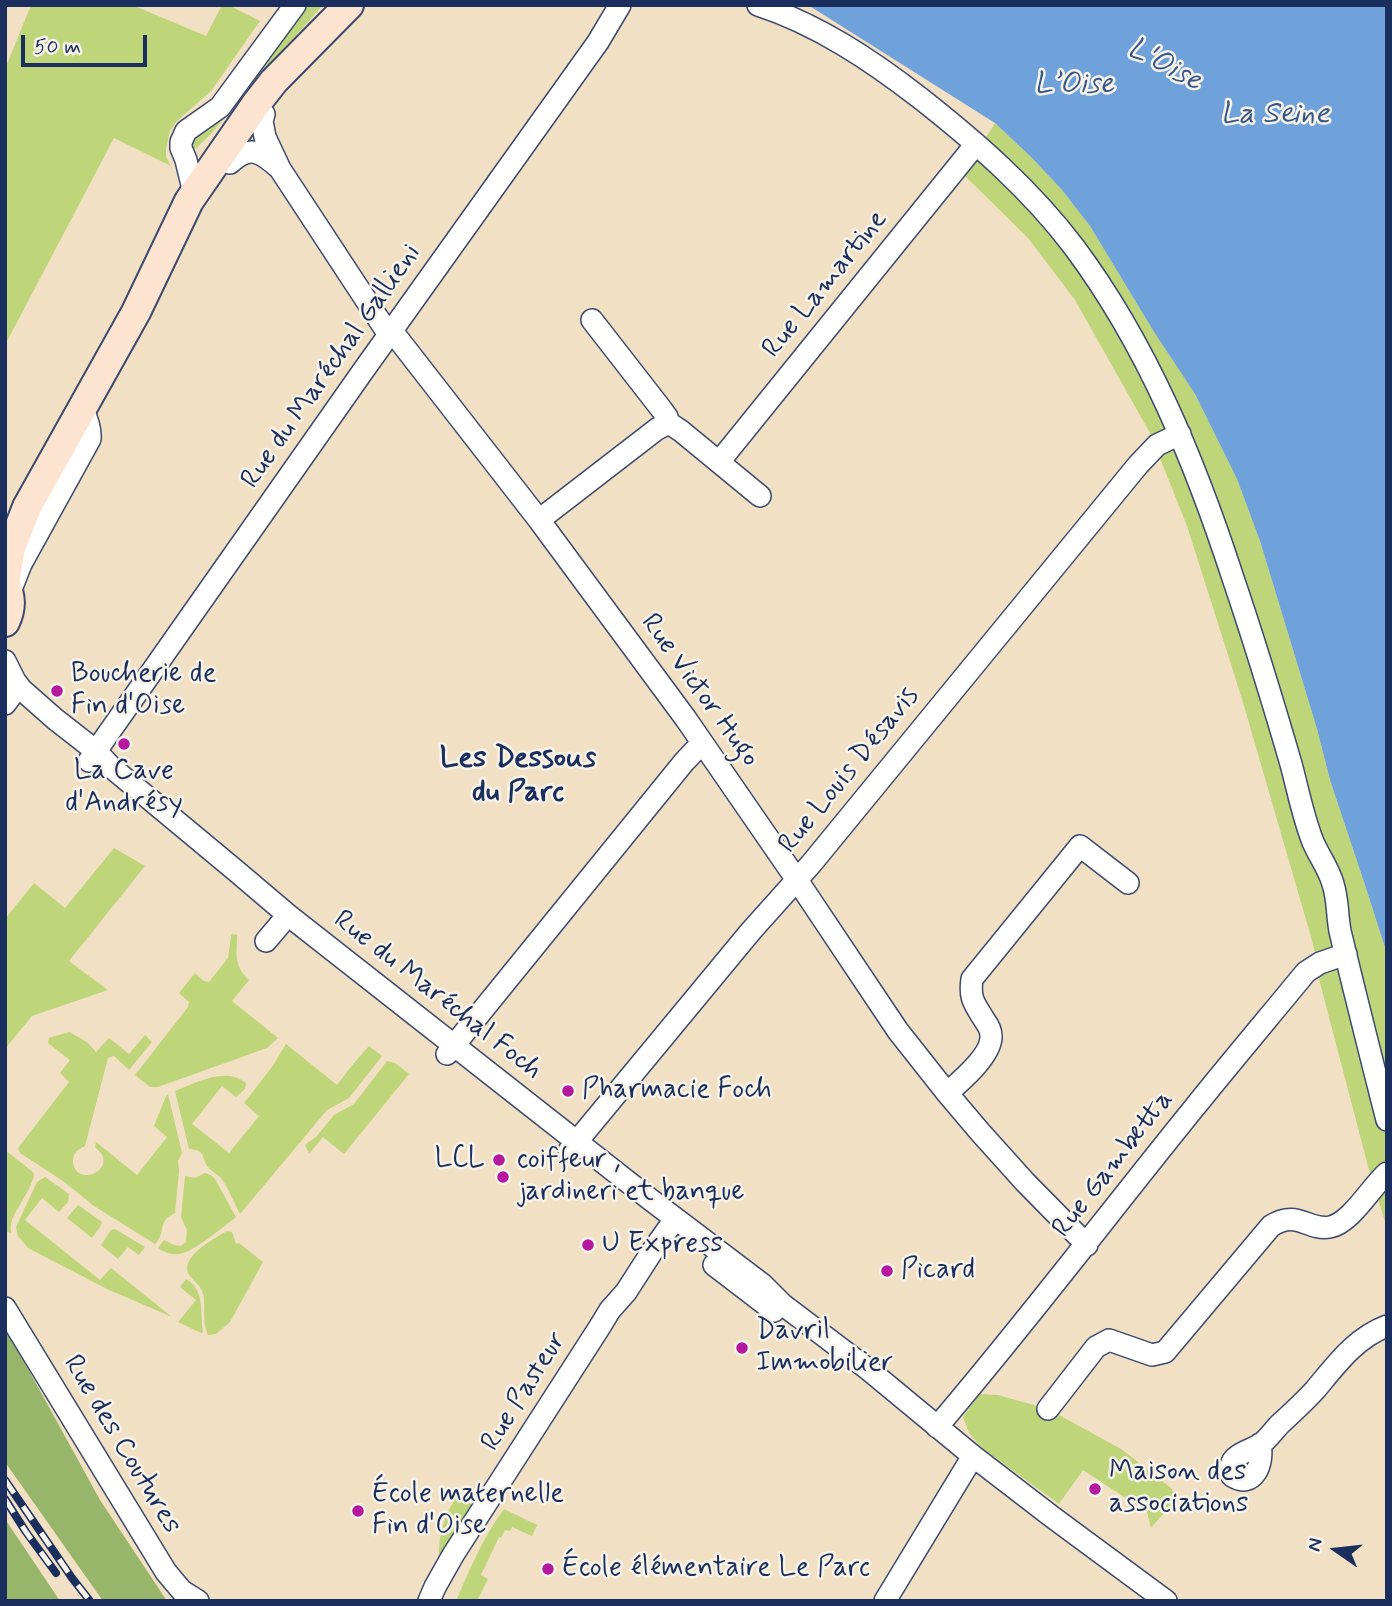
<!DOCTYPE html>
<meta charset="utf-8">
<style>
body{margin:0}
#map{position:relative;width:1392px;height:1606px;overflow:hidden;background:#f1e0c3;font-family:Mynerve,sans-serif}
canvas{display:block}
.frame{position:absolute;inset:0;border:7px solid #1b2f5e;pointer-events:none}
.north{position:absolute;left:1301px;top:1515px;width:70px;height:70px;-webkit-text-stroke:5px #f7f3e8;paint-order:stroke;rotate:284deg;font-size:19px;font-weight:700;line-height:28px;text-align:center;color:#1b2f5e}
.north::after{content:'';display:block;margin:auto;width:24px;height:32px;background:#1b2f5e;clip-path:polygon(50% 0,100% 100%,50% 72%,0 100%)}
.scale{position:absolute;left:21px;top:35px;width:126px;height:32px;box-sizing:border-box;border:4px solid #1b2f5e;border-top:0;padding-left:9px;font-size:21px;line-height:24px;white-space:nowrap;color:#1b2f5e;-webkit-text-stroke:5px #f7f3e8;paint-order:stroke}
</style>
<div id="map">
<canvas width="1392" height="1606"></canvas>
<div class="frame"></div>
<div class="north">N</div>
<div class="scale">50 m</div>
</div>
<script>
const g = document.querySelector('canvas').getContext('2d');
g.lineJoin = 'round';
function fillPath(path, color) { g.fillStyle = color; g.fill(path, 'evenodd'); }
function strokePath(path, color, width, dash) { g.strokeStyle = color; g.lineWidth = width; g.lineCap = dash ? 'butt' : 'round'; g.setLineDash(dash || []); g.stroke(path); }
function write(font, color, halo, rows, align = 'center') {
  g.font = font + ' Mynerve,sans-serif'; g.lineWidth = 5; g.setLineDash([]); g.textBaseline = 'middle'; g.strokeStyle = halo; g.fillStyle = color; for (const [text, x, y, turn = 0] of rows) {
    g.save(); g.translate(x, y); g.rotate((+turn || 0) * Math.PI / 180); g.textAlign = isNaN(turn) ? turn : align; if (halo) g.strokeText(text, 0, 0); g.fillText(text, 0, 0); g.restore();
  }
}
fillPath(new Path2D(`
 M31,5h101l74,31 16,-31h6l32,16 -49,70 -35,31 -6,9 -4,17v9l5,9 -57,-28 -109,207v-276z
 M304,5h19l-79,88 -32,40 -20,19 -1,-11 2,-4 22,-12 9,-8z
 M995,123l38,36 29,31 28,36 64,106 41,62 42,85 23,62 57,188 13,51 36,108 21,66v274l-18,-58 -50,-191 2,-4 -10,-38 -69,-238 -55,-173 -37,-93 -75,-133 -47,-62 -65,-64z
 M114,848l31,18 -76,95 39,29 -76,26 -27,33v-130l29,-36 31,25z
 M232,934l5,1c0,19 -4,30 12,45l-17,21 46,37 -11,10 -109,39h-8l-15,-12 53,-68 1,-5 -10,-9 16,-20 9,8 5,1 19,-24 3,-22z
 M69,1032l18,10 9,10 13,-14 20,16 16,-19 7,7 -23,28 -15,-14 -6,2 -23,88c-7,3 -13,8 -12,17 4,26 49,5 22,-16l1,-5 41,33 30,-38 -13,-11 12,-30 2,-2 14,59 -4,8 1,10 -4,42c-18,7 -9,21 -20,31l-61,-38 -31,-25 -43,-28 -2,-5 51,-66 -9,-9 10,-13 -22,-17 1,-5z
 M286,1044l51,41 17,-22 15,-17 13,10 -33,42 -22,12 -87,104c-6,-11 -11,-25 -19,-36 -4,-4 -10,-7 -13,-11 -7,-10 -2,-17 -19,-18l-14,-58c21,-8 50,-25 71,-8l-1,6 -9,8 -14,-11 -30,38 37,29 30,-37 -15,-13 28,-36z
 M387,1061l8,2 14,11 -65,80 -21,-17 -14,17 -4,-9 1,-1 10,-7 18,-22 20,-11z
 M5,1150l28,22 1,3c-2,9 -7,18 -12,26 -6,12 -13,18 -11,32l-6,-2z
 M205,1173l6,2 4,4 21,38c-13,10 -42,35 -57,37 -8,1 -15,-2 -21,-6l6,-8 10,5 7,1 5,-4 1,-12 -6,-13 4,-41 10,2z
 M45,1177l24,17 -1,8 -9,10 -17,-14 -17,22 75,60 11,-12 61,49 -65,-28 -79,-41 -10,-12 -2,-9 21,-45z
 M78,1205l24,17 -2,5 -8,11 -25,-20z
 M115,1229l30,18 -6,8 -11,-8 -10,12 -17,-14 10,-15z
 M227,1231l5,1 4,12 3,-1 24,19 -33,60 -14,12 -8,1c-7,-16 -1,-32 -6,-44 -3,-7 -11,-12 -14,-18 -7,-17 27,-35 39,-42z
 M186,1279c19,11 14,33 17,53l-2,1 -23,-11 18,-22 -16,-13z
 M980,1394l18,1 50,14 73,40 50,39 7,9 -27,31 -4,-16 -64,-42 -24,34 -77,-56 -13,-15 -6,-16z
 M457,1496l12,6 3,4 -33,51c-1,-22 6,-43 18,-61z
 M504,1509l33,16 -5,11 -20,-9 -2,4 -5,-1 -4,8 -2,-1 -18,38 7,4 -11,22h-21c14,-32 27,-64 48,-92z`), '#bfd579');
fillPath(new Path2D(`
 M5,1327l95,173 67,101h-64l-98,-139z
 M5,1519l51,76 4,6h-55z`), '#97b669');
fillPath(new Path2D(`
 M808,5h579v949l-21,-66 -36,-108 -13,-51 -57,-188 -23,-62 -42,-85 -41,-62 -64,-106 -28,-36 -29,-31 -38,-36z`), '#6fa2da');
const minor = new Path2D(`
 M758,5c59,19 113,55 162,93 56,44 111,92 154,149 74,99 121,215 159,331 21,62 40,124 58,186 7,26 12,53 22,78 6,14 16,27 20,42 5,15 4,31 7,47 15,63 31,126 47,189
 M264,114l-2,7 3,16 15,32 109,166
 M230,163c20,-19 31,-11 49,5
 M189,201l3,-7v-9l-6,-25 -5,-12v-6l5,-11 34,-24 75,-102
 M592,320l70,90 5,7 2,6
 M392,331l147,189 147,199 111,161 101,151 49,62 33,39 45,50 62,63
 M719,462l257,-318
 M539,520l118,-91 12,-6 12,8 79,65
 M12,587l9,-23 69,-125c1,-11 -3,-21 -8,-31
 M5,661l10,20 6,8 34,30 41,32 15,16 124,103 53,45 363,285 111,84 20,20 87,66 104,86 78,60 115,85
 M5,704l6,-8
 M89,761l274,-390 235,-329 22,-37
 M266,941l22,-26
 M447,1054l237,-292 18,-19
 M947,1093c13,-11 45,-38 44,-57 0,-5 -3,-11 -6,-15 -10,-17 -16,-21 -13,-42l108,-133 48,37
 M569,1151l182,-220 60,-67 327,-399 19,-20 23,-11
 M714,1265l60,46
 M5,1308l161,264 16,19 16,10
 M1048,1409l48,-62 13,-7 43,15 13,-3 106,-126c27,-17 36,5 59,1 21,-4 41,-40 57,-54
 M937,1427c89,-104 171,-213 257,-319 37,-46 75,-91 112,-136l14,-9 26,-9
 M1260,1444c4,19 -6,46 -28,32 -7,-22 17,-24 29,-32 7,-5 13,-14 19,-20 12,-11 24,-22 35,-34 21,-25 40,-52 72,-64
 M429,1601l6,-14 18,-32 146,-227 11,-18 16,-18 27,-42 22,-31
 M885,1601l88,-145`);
const secondary = new Path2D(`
 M5,582c6,15 7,26 0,40
 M5,583l6,-35 16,-41 109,-195 53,-111 67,-97 18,-23 75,-76`);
strokePath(minor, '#3b4a6d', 24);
strokePath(secondary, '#3b4a6d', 32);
strokePath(minor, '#fff', 21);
strokePath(secondary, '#fde4d1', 28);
const rail = new Path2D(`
 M5,1480l67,98 18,23
 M5,1499l21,33 30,41`);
strokePath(rail, '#1b2f5e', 8);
strokePath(rail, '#f7f3e8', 5, [16]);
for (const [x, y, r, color] of [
 [57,691,7,"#b5179e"],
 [124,744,7,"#b5179e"],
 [568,1091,7,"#b5179e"],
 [499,1160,7,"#b5179e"],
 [503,1177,7,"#b5179e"],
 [588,1245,7,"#b5179e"],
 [887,1271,7,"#b5179e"],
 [742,1348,7,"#b5179e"],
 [1095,1489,7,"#b5179e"],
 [358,1511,7,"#b5179e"],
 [548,1569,7,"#b5179e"]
]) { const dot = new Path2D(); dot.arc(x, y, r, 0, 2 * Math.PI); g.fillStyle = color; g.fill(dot); strokePath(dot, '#f7f3e8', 2.5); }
write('28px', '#1b2f5e', '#f7f3e8', [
 ["Rue Lamartine",826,285,-51],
 ["Rue du Maréchal Gallieni",332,367,-55],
 ["Rue Victor Hugo",699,691,54],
 ["Rue Louis Désavis",850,771,-51],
 ["Rue du Maréchal Foch",437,996,38],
 ["Rue Gambetta",1114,1165,-52],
 ["Rue Pasteur",525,1392,-58],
 ["Rue des Coutures",121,1445,59]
]);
write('28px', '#1b2f5e', '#f7f3e8', [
 ["Boucherie de",71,675],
 ["Fin d'Oise",71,707],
 ["La Cave",124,772,"center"],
 ["d'Andrésy",124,804,"center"],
 ["Pharmacie Foch",582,1091],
 ["LCL",485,1160,"right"],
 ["coiffeur ,",517,1161],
 ["jardineri et banque",517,1193],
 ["U Express",602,1245],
 ["Picard",901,1271],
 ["Davril",756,1332],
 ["Immobilier",756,1364],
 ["Maison des",1109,1473],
 ["associations",1109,1505],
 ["École maternelle",372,1495],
 ["Fin d'Oise",372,1527],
 ["École élémentaire Le Parc",562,1569]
], 'left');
write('italic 30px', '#385789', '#f7f3e8', [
 ["L'Oise",1164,66,28],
 ["L’Oise",1074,86],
 ["La Seine",1275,116]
]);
write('bold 30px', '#1b2f5e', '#f7f3e8', [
 ["Les Dessous",518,760],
 ["du Parc",518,794]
]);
</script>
